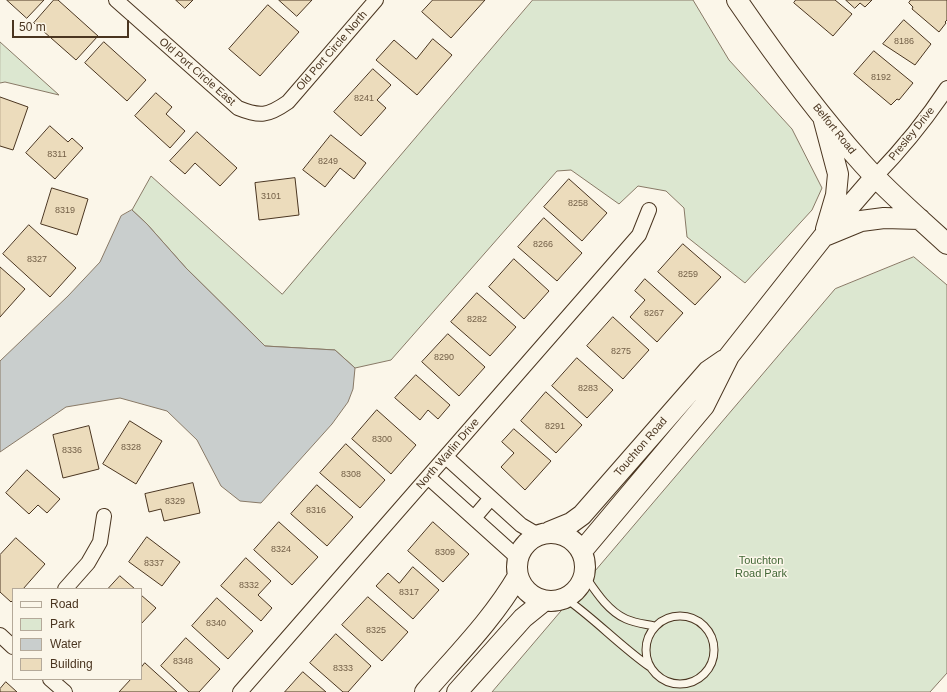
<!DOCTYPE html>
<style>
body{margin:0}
#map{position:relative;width:947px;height:692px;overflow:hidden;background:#fbf6e9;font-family:Arial,sans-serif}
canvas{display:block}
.legend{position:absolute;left:12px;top:588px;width:130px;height:92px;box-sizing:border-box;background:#fbf6e9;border:1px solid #b4a999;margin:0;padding:5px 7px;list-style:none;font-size:12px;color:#4a3520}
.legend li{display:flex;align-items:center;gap:8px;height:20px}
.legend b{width:20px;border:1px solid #b4a999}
.scale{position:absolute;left:12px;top:20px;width:117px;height:18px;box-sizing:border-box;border:2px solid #4a3520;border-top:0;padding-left:5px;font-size:12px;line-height:14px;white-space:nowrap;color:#4a3520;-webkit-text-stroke:3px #fbf6e9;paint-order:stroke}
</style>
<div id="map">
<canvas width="947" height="692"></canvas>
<ul class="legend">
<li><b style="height:5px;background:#fbf6e9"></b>Road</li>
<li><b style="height:11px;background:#dce7d0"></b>Park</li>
<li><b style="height:11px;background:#c9cecd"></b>Water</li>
<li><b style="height:11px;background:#ecdcbc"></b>Building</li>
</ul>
<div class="scale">50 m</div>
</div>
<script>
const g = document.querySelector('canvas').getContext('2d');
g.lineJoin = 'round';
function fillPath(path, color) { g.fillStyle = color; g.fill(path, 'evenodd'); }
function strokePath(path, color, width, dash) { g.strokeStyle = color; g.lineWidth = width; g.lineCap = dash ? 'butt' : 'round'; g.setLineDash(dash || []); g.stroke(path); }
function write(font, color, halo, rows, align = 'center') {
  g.font = font + ' Arial,sans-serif'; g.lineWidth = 3; g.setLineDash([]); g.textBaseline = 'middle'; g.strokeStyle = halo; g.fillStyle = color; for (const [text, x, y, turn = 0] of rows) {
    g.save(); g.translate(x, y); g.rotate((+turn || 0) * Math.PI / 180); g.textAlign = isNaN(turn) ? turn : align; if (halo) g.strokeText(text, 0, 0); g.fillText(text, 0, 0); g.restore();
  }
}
const green = new Path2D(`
 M533,0h160l36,60 63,69 30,59 -10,22 -67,73 -58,-46 -3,-29 -18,-17 -28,-5 -19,18 -48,-34 -14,1 -166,189 -36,8 -20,-18 -70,-4 -79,-78 -39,-44 -15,-14 19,-34 131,118z
 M0,42l59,53 -54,-13 -5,1z
 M914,257l33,28v388l-17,19h-438l343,-403z`);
fillPath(green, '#dce7d0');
strokePath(green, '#887966', 1);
const water = new Path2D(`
 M132,210l15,14 39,44 79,78 70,4 20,18 -2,21 -5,13 -16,22 -71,79 -21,-2 -19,-15 -24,-46 -30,-29 -47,-13 -54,9 -66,45v-91l68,-65 32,-34 21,-46z`);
fillPath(water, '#c9cecd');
strokePath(water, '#887966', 1);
const building = new Path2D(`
 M7,0h37l-17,18z
 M54,0h4l40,36 -22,24 -42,-37z
 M176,0h17l-8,8z
 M279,0h33l-15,16z
 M433,0h52l-34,38 -29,-26z
 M796,0h39l17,14 -19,22 -39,-33z
 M846,0h26l-7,7 -5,-4 -5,5z
 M911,0h36v20l-2,2 1,1 -7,9 -27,-23 1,-2 -4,-4z
 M268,5l31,27 -39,44 -31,-27z
 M904,20l27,24 -16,21 -32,-21z
 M433,39l19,16 -35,40 -41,-35 18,-20 22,19z
 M104,42l42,38 -19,21 -42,-38z
 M874,51l39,32 -14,17 -2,-1 -6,6 -37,-31z
 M373,69l18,16 -14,15 9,8 -25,28 -27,-24z
 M156,93l16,14 -6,7 19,17 -15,17 -35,-32z
 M0,97l28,10 -15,43 -13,-4z
 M50,126l18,16 4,-4 11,10 -28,31 -29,-26z
 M197,132l40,36 -17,18 -25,-23 -10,11 -15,-13z
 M331,135l35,28 -12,16 -14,-11 -15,19 -22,-17z
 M295,178l4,37 -40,5 -4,-37z
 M569,179l38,34 -25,28 -38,-34z
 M52,188l36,11 -11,36 -36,-11z
 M544,218l38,35 -25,28 -39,-34z
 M29,225l47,43 -26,29 -47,-43z
 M683,244l38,33 -26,28 -37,-33z
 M514,259l35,32 -25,28 -35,-32z
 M0,267l25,22 -25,28z
 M645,279l38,34 -26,29 -27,-25 15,-17 -10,-9z
 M477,293l39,34 -26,29 -39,-34z
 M613,317l36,33 -26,29 -36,-33z
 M448,334l37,33 -26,29 -37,-34z
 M577,358l36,32 -26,28 -35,-32z
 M416,375l34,30 -12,14 -10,-9 -8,10 -25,-22z
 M546,392l36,33 -26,28 -35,-32z
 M377,410l39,35 -25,29 -39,-35z
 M130,421l32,20 -26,43 -33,-20z
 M89,426l10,43 -36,9 -10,-43z
 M514,429l37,32 -26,29 -24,-23 13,-14 -12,-11z
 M346,444l39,36 -25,28 -40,-35z
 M27,470l33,29 -13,14 -9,-8 -9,9 -23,-21z
 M193,483l7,30 -36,8 -3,-12 -12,3 -4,-18z
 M317,485l36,32 -26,29 -36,-32z
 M279,522l39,35 -26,28 -38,-35z
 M433,522l36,32 -26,28 -35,-31z
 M147,537l33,25 -18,24 -33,-24z
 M16,538l29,26 -22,25h-10v11l-2,2 -11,-10v-37z
 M246,558l25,23 -13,14 14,13 -11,13 -40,-35z
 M413,567l26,23 -26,29 -37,-33 12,-13 11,10z
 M120,576l15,13h-27z
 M141,595l15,13 -15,16z
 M368,597l40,35 -26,29 -40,-36z
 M217,598l36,33 -25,28 -36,-33z
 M336,634l35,32 -23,26h-5l-33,-29z
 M186,638l34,31 -21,23h-10l-28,-26z
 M145,663l32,29h-58l12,-13h10v-11z
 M303,672l23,20h-41z
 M6,682l11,10h-17v-3z`);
fillPath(building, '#ecdcbc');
strokePath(building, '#4a3520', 1);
const lane = new Path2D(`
 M585,576c11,16 23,35 41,43 9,4 19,5 28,7
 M565,598c30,21 55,48 85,69
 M646 650a34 34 0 1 1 68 0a34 34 0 1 1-68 0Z`);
const street = new Path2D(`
 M116,0l122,108c22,9 30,8 50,-6l88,-102
 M875,177c27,-28 51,-57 72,-89
 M446,457l75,68 17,10
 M428,477l90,81
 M474,518l17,-20
 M65,589l23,-26 12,-21 4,-26
 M0,635l13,12
 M50,679l15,13
 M240,692l399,-457 10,-25`);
const secondary = new Path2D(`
 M737,0c39,57 80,113 126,164 26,29 56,54 84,80
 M824,121l14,53 -2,21 -10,34
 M827,235l34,-14 23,-3 36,1
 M549,532l22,-9 11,-8 126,-144 16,-11
 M517 567a34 34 0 1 1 68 0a34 34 0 1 1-68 0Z
 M582,551l122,-145 25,-50 94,-119 52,-60
 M425,692c32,-37 68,-73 93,-116
 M457,692l66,-74 21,-17`);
strokePath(lane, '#4a3520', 9);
strokePath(street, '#4a3520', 16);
strokePath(secondary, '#4a3520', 22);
strokePath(lane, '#fbf6e9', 7);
strokePath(street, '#fbf6e9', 14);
strokePath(secondary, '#fbf6e9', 20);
write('9px', '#725f47', null, [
 ["8186",904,42],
 ["8192",881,78],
 ["8241",364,99],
 ["8311",57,155],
 ["8249",328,162],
 ["3101",271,197],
 ["8258",578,204],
 ["8319",65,211],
 ["8266",543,245],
 ["8327",37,260],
 ["8259",688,275],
 ["8267",654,314],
 ["8282",477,320],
 ["8275",621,352],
 ["8290",444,358],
 ["8283",588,389],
 ["8291",555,427],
 ["8300",382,440],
 ["8328",131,448],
 ["8336",72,451],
 ["8308",351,475],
 ["8329",175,502],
 ["8316",316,511],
 ["8324",281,550],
 ["8309",445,553],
 ["8337",154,564],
 ["8332",249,586],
 ["8317",409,593],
 ["8340",216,624],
 ["8325",376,631],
 ["8348",183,662],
 ["8333",343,669]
]);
write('11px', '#4a3520', '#fbf6e9', [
 ["Old Port Circle North",332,51,-49],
 ["Old Port Circle East",197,72,41],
 ["Belfort Road",834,129,51],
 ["Presley Drive",912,134,-51],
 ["Touchton Road",641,447,-49],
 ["North Warlin Drive",448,454,-49]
]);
write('11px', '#436837', '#fbf6e9', [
 ["Touchton",761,561],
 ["Road Park",761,574]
]);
</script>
